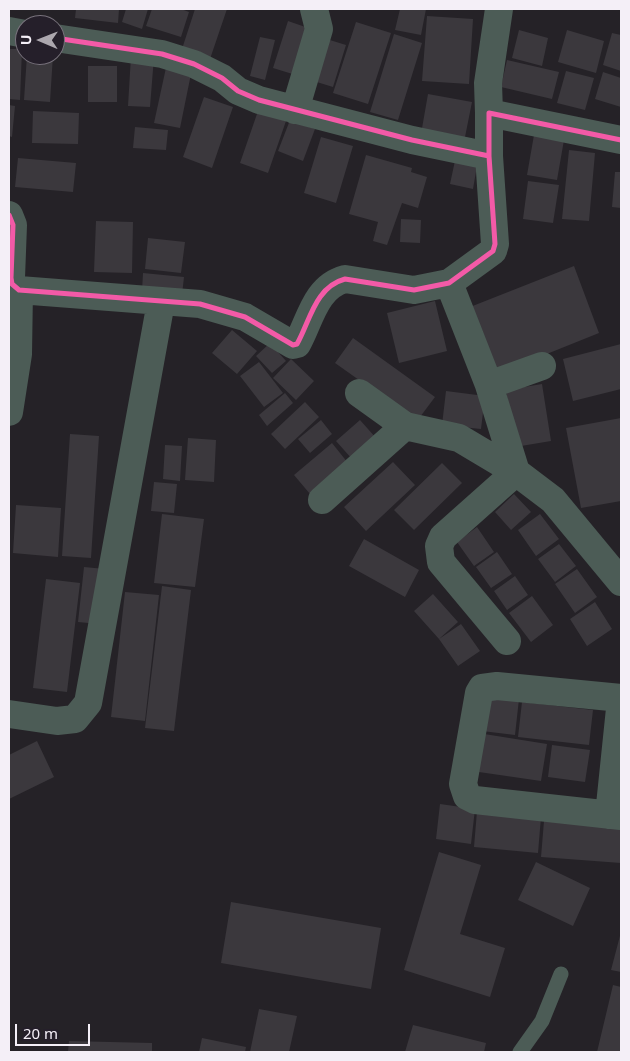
<!DOCTYPE html>
<style>
body{margin:0}
#map{position:relative;width:630px;height:1061px;overflow:hidden;background:#252227;font-family:"Noto Sans",sans-serif}
canvas{display:block}
.frame{position:absolute;inset:0;border:10px solid #f4eff7;pointer-events:none}
.north{position:absolute;left:15px;top:15px;width:50px;height:50px;box-sizing:border-box;background:#251f2a;border:1px solid #78727c;border-radius:50%;rotate:271deg;font-size:14px;font-weight:700;line-height:20px;text-align:center;color:#f4eff7}
.north::after{content:'';display:block;margin:auto;width:18px;height:22px;background:#aca7ae;clip-path:polygon(50% 0,100% 100%,50% 72%,0 100%)}
.scale{position:absolute;left:15px;top:1024px;width:75px;height:22px;box-sizing:border-box;border:2px solid #f4eff7;border-top:0;padding-left:6px;font-size:15px;line-height:18px;white-space:nowrap;color:#f4eff7;-webkit-text-stroke:4px #251f2a;paint-order:stroke}
</style>
<div id="map">
<canvas width="630" height="1061"></canvas>
<div class="frame"></div>
<div class="north">U</div>
<div class="scale">20 m</div>
</div>
<script>
const g = document.querySelector('canvas').getContext('2d');
g.lineJoin = 'round';
function fillPath(path, color) { g.fillStyle = color; g.fill(path, 'evenodd'); }
function strokePath(path, color, width, dash) { g.strokeStyle = color; g.lineWidth = width; g.lineCap = dash ? 'butt' : 'round'; g.setLineDash(dash || []); g.stroke(path); }
fillPath(new Path2D(`
 M76,9h43l-1,14 -43,-5z
 M126,9h22l-6,20 -20,-7z
 M152,9h29l8,3 -8,25 -35,-11z
 M195,9h32l-17,50 -28,-10z
 M400,9h26l-5,26 -26,-5z
 M427,16l46,3 -4,65 -47,-3z
 M288,21l26,9 -15,46 -26,-8z
 M356,22l35,11 -23,71 -35,-11z
 M519,30l29,8 -6,28 -30,-8z
 M567,30l37,11 -8,32 -38,-11z
 M612,33l9,2v36l-18,-6z
 M394,34l28,9 -24,77 -28,-8z
 M260,37l15,3 -10,40 -15,-4z
 M320,37l26,8 -13,42 -26,-8z
 M9,49h13l-2,51 -11,-1z
 M27,55h26l-3,47 -26,-2z
 M131,56l23,1 -4,50 -22,-1z
 M507,60l52,12 -7,27 -51,-12z
 M167,63l25,6 -12,59 -26,-5z
 M88,66h29v36h-29z
 M566,71l28,7 -9,32 -28,-7z
 M603,72l18,6v29l-26,-8z
 M428,94l44,8 -8,40 -43,-8z
 M204,97l29,10 -21,61 -29,-11z
 M9,105l6,1 -3,31 -3,-1z
 M33,111l46,2 -1,31 -46,-1z
 M258,111l28,10 -18,52 -28,-10z
 M290,120l25,9 -12,32 -25,-10z
 M135,127l33,3 -2,20 -33,-2z
 M534,135l30,5 -7,40 -30,-5z
 M321,137l32,9 -17,57 -32,-10z
 M569,150l26,3 -6,68 -27,-2z
 M366,155l46,13 -1,4 16,5 -9,31 -16,-5 -15,42 -14,-4 5,-19 -29,-8z
 M456,156l22,4 -5,29 -23,-5z
 M18,158l58,5 -3,29 -58,-5z
 M615,172h6v36l-9,-1z
 M528,181l31,4 -6,38 -30,-4z
 M401,219l20,1 -1,23 -20,-1z
 M96,221l37,1 -1,51 -38,-1z
 M148,238l37,4 -4,31 -36,-4z
 M574,266l25,67 -107,43 -27,-67z
 M143,273l41,4 -2,18 -40,-4z
 M435,301l12,50 -48,12 -12,-50z
 M232,330l25,21 -20,23 -25,-21z
 M353,338l82,59 -18,24 -82,-58z
 M270,343l16,18 -14,12 -16,-17z
 M621,344v45l-48,12 -10,-42z
 M291,359l23,22 -18,19 -23,-22z
 M259,362l24,31 -19,14 -24,-31z
 M542,384l9,57 -36,6 -9,-57z
 M446,391l39,5 -4,33 -39,-4z
 M285,393l8,10 -26,23 -8,-11z
 M305,402l14,15 -34,32 -14,-15z
 M621,418v83l-40,7 -15,-80z
 M321,420l11,14 -22,19 -12,-14z
 M360,420l16,18 -24,21 -16,-18z
 M70,434l29,2 -8,122 -29,-2z
 M188,438l28,2 -2,42 -29,-2z
 M332,443l16,20 -38,31 -16,-19z
 M165,445l17,1 -2,35 -17,-2z
 M393,462l22,23 -49,46 -22,-24z
 M442,463l20,20 -48,47 -20,-20z
 M154,482l23,2 -3,29 -23,-2z
 M514,494l17,18 -20,18 -16,-18z
 M16,505l45,3 -3,49 -45,-4z
 M162,514l42,5 -9,68 -41,-4z
 M540,514l19,25 -23,17 -18,-26z
 M477,527l17,25 -20,14 -17,-24z
 M364,539l55,31 -14,27 -56,-31z
 M559,544l17,22 -21,16 -17,-23z
 M497,552l15,22 -21,14 -15,-21z
 M84,567l21,2 -6,55 -21,-2z
 M577,569l20,28 -22,16 -20,-29z
 M515,576l13,19 -21,15 -13,-19z
 M46,579l34,4 -13,109 -34,-4z
 M162,586l29,4 -17,141 -29,-3z
 M125,592l34,3 -14,126 -34,-4z
 M433,594l25,28 -19,17 22,-15 19,27 -22,15 -19,-27 -25,-28z
 M532,596l21,29 -22,17 -22,-29z
 M595,602l17,27 -25,17 -17,-27z
 M486,695l33,4 -4,36 -33,-4z
 M522,702l71,8 -4,35 -71,-8z
 M478,733l69,11 -6,37 -69,-10z
 M37,741l17,36 -45,22v-44z
 M552,745l38,5 -5,32 -37,-5z
 M440,804l35,5 -4,35 -35,-5z
 M477,811l64,6 -3,36 -64,-6z
 M544,821l77,7v35l-80,-6z
 M439,852l42,13 -21,69 45,14 -15,49 -86,-27z
 M536,862l54,26 -17,38 -55,-26z
 M231,902l150,26 -10,61 -150,-26z
 M621,932v40l-10,-2z
 M613,985l8,2v65h-24z
 M259,1009l38,7 -8,36h-39z
 M413,1025l73,18 -2,9h-79z
 M202,1038l44,9 -1,5h-46z
 M69,1041l83,2v9h-84z`), '#3b383d');
strokePath(new Path2D(`
 M520,1052l22,-31 19,-47`), '#4c5c56', 15);
strokePath(new Path2D(`
 M9,31l16,3
 M55,38l107,16 32,10 28,14 16,13 21,9 153,40 77,16v-43l132,27
 M295,110l24,-81 -5,-20
 M489,113l-1,-30 11,-74
 M9,215l4,10 -2,53 1,6 7,6 181,14 45,13 48,28 4,-1c13,-23 18,-57 48,-65l69,11 35,-7 44,-32 2,-7 -6,-88
 M449,283l40,102 27,87 -73,65 -4,9 2,16 66,79
 M489,385l53,-19
 M359,393l46,33 54,12 57,34 37,28 68,82
 M9,412l9,-58 1,-64
 M322,500l83,-74
 M621,698l-124,-12 -15,2 -3,5 -16,91 4,12 8,4 146,16
 M9,714l48,7 18,-2 13,-16 73,-401
 M609,815l12,-116`), '#4c5c56', 28);
strokePath(new Path2D(`
 M55,38l107,16 32,10 28,14 16,13 21,9 153,40 77,16v-43l132,27
 M9,215l4,10 -2,53 1,6 7,6 181,14 45,13 48,28 4,-1c13,-23 18,-57 48,-65l69,11 35,-7 44,-32 2,-7 -6,-88`), '#f35aa7', 5);
</script>
